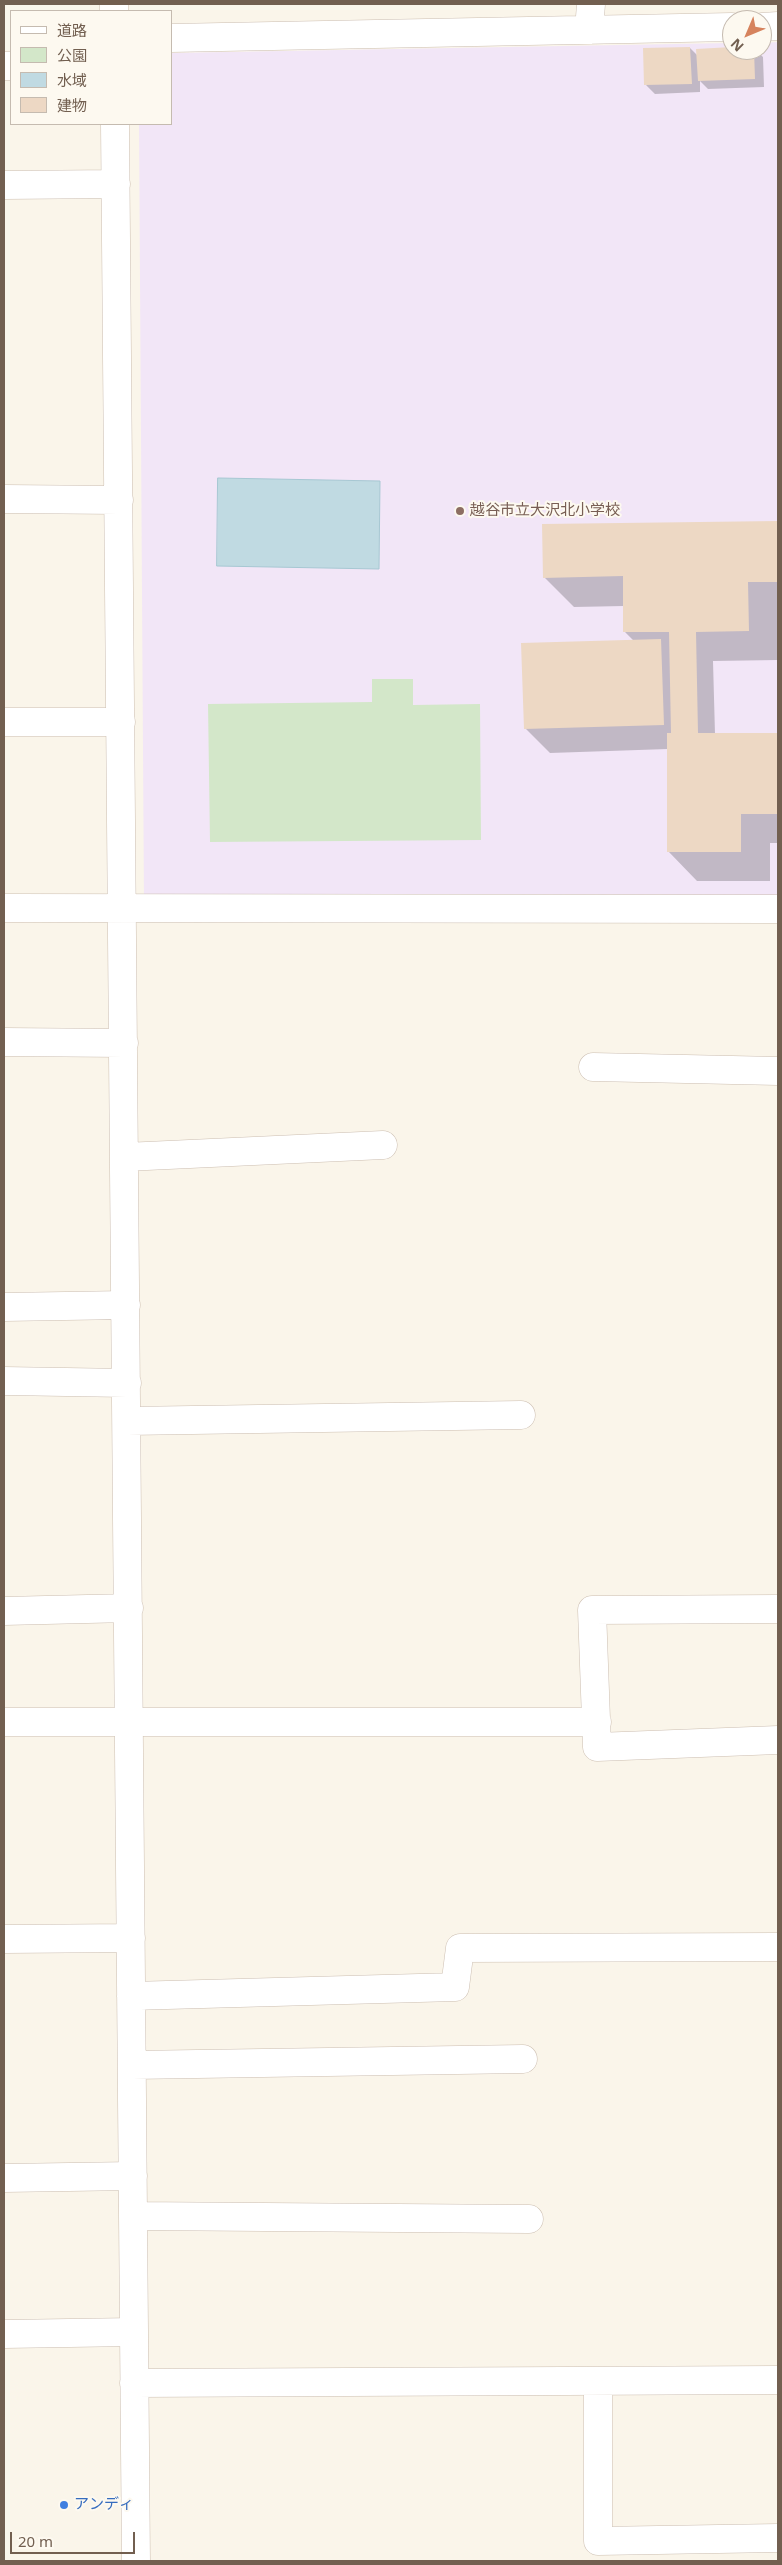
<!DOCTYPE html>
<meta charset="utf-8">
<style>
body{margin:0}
#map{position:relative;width:782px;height:2565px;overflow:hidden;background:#faf5ea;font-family:"Noto Sans","Noto Sans JP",sans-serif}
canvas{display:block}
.frame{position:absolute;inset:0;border:5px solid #725f50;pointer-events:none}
.legend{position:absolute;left:10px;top:10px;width:162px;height:115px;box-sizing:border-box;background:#fdf9f0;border:1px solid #c5bbb0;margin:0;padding:6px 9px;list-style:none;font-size:15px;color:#725f50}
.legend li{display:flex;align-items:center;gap:10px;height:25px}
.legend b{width:25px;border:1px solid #c5bbb0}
.north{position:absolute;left:722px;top:10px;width:50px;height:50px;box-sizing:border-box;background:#fdf9f0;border:1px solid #c5bbb0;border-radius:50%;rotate:225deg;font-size:14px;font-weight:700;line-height:20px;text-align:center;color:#725f50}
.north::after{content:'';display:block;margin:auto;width:18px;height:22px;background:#d6835d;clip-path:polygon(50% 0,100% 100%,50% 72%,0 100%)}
.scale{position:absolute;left:10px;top:2532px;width:125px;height:22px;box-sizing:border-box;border:2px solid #725f50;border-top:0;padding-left:6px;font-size:15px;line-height:18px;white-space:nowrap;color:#725f50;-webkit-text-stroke:4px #fdf9f0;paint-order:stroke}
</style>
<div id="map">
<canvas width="782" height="2565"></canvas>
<div class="frame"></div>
<ul class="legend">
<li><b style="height:6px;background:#fff"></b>道路</li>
<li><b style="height:14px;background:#d3e7c9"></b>公園</li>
<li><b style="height:14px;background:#c0dae2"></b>水域</li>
<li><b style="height:14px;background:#edd8c4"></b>建物</li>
</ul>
<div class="north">N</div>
<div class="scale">20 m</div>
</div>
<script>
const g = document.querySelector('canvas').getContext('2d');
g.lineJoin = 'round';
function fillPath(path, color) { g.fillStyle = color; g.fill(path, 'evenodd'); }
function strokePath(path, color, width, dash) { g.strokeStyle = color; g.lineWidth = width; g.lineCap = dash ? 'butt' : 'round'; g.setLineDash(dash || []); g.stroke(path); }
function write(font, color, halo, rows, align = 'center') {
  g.font = font + ' "Noto Sans","Noto Sans JP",sans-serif'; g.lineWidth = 4; g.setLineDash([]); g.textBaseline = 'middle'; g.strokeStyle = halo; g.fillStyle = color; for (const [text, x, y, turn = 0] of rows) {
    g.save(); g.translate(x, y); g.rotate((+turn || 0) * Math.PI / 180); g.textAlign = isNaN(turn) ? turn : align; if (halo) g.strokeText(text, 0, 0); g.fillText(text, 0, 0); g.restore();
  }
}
fillPath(new Path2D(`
 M778,42v856l-634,7 -5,-781h32v-71l561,-10v7h30v-7z`), '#f2e6f7');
fillPath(new Path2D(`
 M372,679h41v26l67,-1 1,136 -271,2 -2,-138 164,-2z`), '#d3e7c9');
const water = new Path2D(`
 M218,478l162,3 -1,88 -162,-3z`);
fillPath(water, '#c0dae2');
strokePath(water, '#a7c8d3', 1);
fillPath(new Path2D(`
 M690,48l8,8 34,-7 24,1 7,7 1,30 -56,2 -8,-8v11l-45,2 -9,-9z
 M778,523v137l-65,1 2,73 63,1v108h-8v38h-73l-29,-30v-102l-118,4 -25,-25 109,-87 -9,-9 -1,-26 -50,1 -30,-30v-52z`), '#0003');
fillPath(new Path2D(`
 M690,47l2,37 -48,1 -1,-37z
 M732,47v3h22l1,29 -57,2 -2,-32z
 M778,521v61h-30l1,49 -53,1 2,101h80v81h-37v38h-74v-119h4l-2,-101h-46v-56l-80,2 -1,-54z
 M661,639l3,86 -140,4 -3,-86z`), '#edd8c4');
const minor = new Path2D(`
 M114,4v7
 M762,27l16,-1
 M589,30l2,-26
 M171,38l561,-11
 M4,66h7
 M115,124l21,2437
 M4,185l112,-1
 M4,499l115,1
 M4,722h117
 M4,908l774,1
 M4,1042l120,1
 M593,1067l185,4
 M125,1157l258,-12
 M4,1307l122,-2
 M4,1381l123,2
 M127,1421l394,-6
 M778,1609l-186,1 5,137 181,-7
 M4,1611l125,-3
 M4,1722h593
 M4,1939l127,-1
 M131,1996l324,-9 5,-39 318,-1
 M132,2065l391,-6
 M4,2178l129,-2
 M133,2216l396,3
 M4,2334l130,-2
 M598,2381v160l180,-3
 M134,2383l644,-3`);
strokePath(minor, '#ccbeb1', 29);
strokePath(minor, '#fff', 28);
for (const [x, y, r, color] of [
 [460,511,5,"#8d6e63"],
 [64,2505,5,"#3f7fe0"]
]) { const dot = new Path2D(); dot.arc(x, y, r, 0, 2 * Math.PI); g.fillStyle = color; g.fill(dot); strokePath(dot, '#fdf9f0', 2); }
write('15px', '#785e54', '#fdf9f0', [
 ["越谷市立大沢北小学校",470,511]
], 'left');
write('15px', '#366cbe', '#fdf9f0', [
 ["アンディ",74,2505]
], 'left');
</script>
